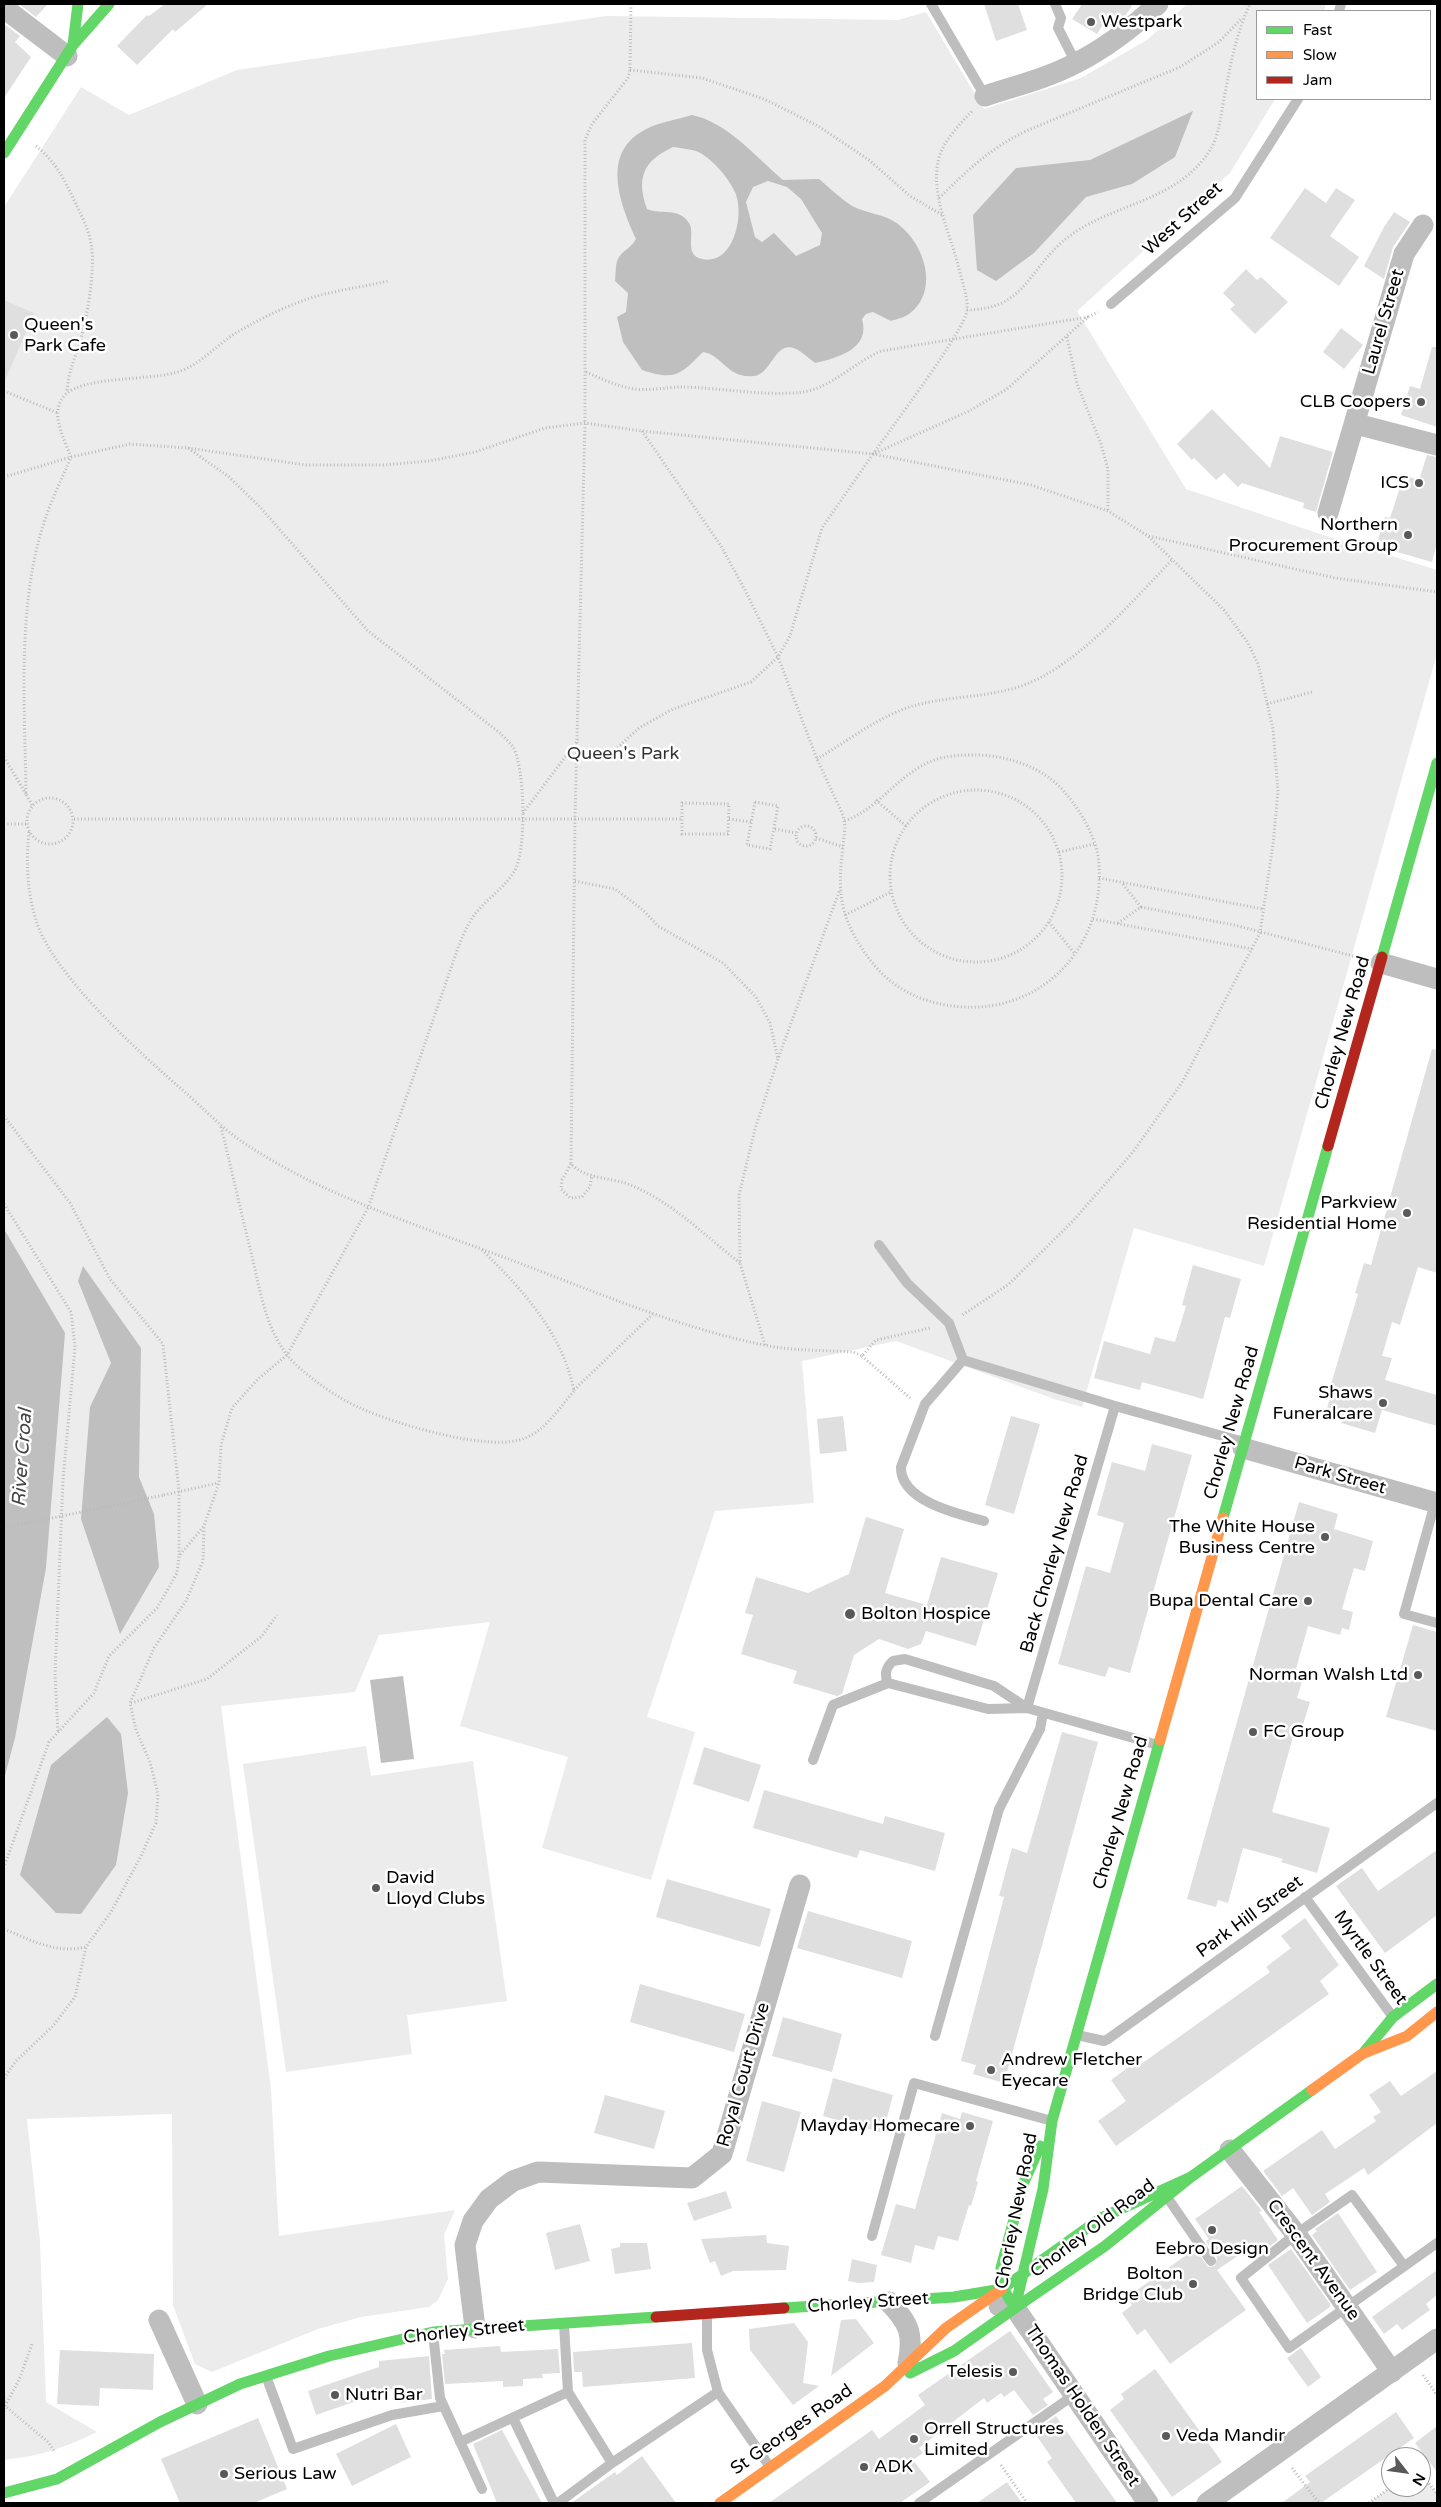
<!DOCTYPE html>
<style>
body{margin:0}
#map{position:relative;width:1441px;height:2507px;overflow:hidden;background:#fff;font-family:"Varela Round",sans-serif}
canvas{display:block}
.frame{position:absolute;inset:0;border:5px solid #000;pointer-events:none}
.legend{position:absolute;left:1256px;top:10px;width:175px;height:90px;box-sizing:border-box;background:#fff;border:1px solid #999;margin:0;padding:6px 9px;list-style:none;font-size:15px;color:#000}
.legend li{display:flex;align-items:center;gap:10px;height:25px}
.legend b{width:25px;border:1px solid #999}
.north{position:absolute;left:1381px;top:2447px;width:50px;height:50px;box-sizing:border-box;background:#fff;border:1px solid #999;border-radius:50%;rotate:120deg;font-size:14px;font-weight:700;line-height:20px;text-align:center;color:#000}
.north::after{content:'';display:block;margin:auto;width:18px;height:22px;background:#595959;clip-path:polygon(50% 0,100% 100%,50% 72%,0 100%)}
</style>
<div id="map">
<canvas width="1441" height="2507"></canvas>
<div class="frame"></div>
<ul class="legend">
<li><b style="height:6px;background:#63d668"></b>Fast</li>
<li><b style="height:6px;background:#ff974d"></b>Slow</li>
<li><b style="height:6px;background:#b3261e"></b>Jam</li>
</ul>
<div class="north">N</div>
</div>
<script>
const g = document.querySelector('canvas').getContext('2d');
g.lineJoin = 'round';
function fillPath(path, color) { g.fillStyle = color; g.fill(path, 'evenodd'); }
function strokePath(path, color, width, dash) { g.strokeStyle = color; g.lineWidth = width; g.lineCap = dash ? 'butt' : 'round'; g.setLineDash(dash || []); g.stroke(path); }
function write(font, color, halo, rows, align = 'center') {
  g.font = font + ' "Varela Round",sans-serif'; g.lineWidth = 5; g.setLineDash([]); g.textBaseline = 'middle'; g.strokeStyle = halo; g.fillStyle = color; for (const [text, x, y, turn = 0] of rows) {
    g.save(); g.translate(x, y); g.rotate((+turn || 0) * Math.PI / 180); g.textAlign = isNaN(turn) ? turn : align; if (halo) g.strokeText(text, 0, 0); g.fillText(text, 0, 0); g.restore();
  }
}
fillPath(new Path2D(`
 M1187,4h139l-2,7h-67v88h18l-45,74 -153,138 109,178 134,45 117,36v84l-173,612 -130,-38 -52,179 -25,-7 -161,-59 -94,20 12,142 -99,8 -68,206 48,15 -44,148 -109,-32 26,-91 -108,-31 30,-104 -111,13 -24,57 -134,14 50,383 8,147 176,-26 -11,25 4,44 -10,21 -9,7 -68,10 -43,12 -106,43 -17,-8 -22,-59 -1,-191 -145,5 13,122 6,161 51,30c-36,17 -53,23 -93,28v-2253l77,-120 48,28 108,-45 369,-54 292,4 28,-8 58,97 97,-31 66,-38z
 M366,1746l5,30 102,-15 34,240 -100,14 5,39 -126,18 -43,-308z
 M1421,2472l16,22v9h-68l22,-16h30z`), '#ececec');
fillPath(new Path2D(`
 M1193,111l-18,46 -43,27 -46,13 -52,56 -38,28 -19,-11 -4,-55 43,-47 74,-8z
 M692,115c35,7 64,42 91,65l36,-1c11,9 21,19 33,27 13,7 31,8 43,16 29,19 46,69 14,92 -5,4 -13,5 -18,7l-18,-9 -7,2 -4,5c9,30 -25,39 -47,44 -6,-5 -13,-11 -19,-14 -21,-10 -24,25 -42,27 -27,3 -31,-21 -51,-24 -23,23 -28,29 -61,18l-19,-28 -6,-25 9,-5 2,-19 -13,-12c1,-8 0,-18 4,-24 5,-7 13,-10 17,-18 -15,-33 -35,-83 5,-107 13,-9 35,-12 51,-17zM673,147c7,1 16,2 23,4 15,6 32,26 39,41 10,22 -1,74 -33,67 -19,-4 -6,-26 -13,-36 -10,-16 -28,-8 -42,-14 -11,-31 -4,-48 26,-62zM768,181l19,6 14,12 21,34 -2,12 -24,11 -22,-23 -12,9 -7,-5 -9,-35 7,-15z
 M4,1229l61,104 -19,235 -31,170 -11,41z
 M83,1266l58,82 -2,129 15,37 5,53 -39,67 -39,-115 9,-112 21,-44 -33,-82z
 M403,1676l11,83 -33,4 -11,-83z
 M107,1717l14,17 7,59 -12,72 -35,49 -25,-1 -36,-38 31,-110z`), '#bfbfbf');
fillPath(new Path2D(`
 M19,4h29l-12,13z
 M165,4h43l-33,28 -2,-3 -36,36 -20,-19 30,-31 2,1z
 M984,4h34l9,26 -31,11z
 M1082,4h51l-7,11 -10,8 -8,-6 -11,17 -25,-15z
 M4,24l16,12 -5,6 16,15 -27,41z
 M1305,188l21,15 10,-15 19,12 -25,36 29,21 -20,29 -69,-48z
 M1394,212l16,10 -17,25 -9,32 -20,-13 20,-39z
 M1246,269l11,11 4,-3 27,25 -33,32 -25,-25 5,-4 -12,-12z
 M4,300l30,13 -30,70z
 M1341,328l22,17 -19,24 -21,-17z
 M1432,347h5v80l-36,-12 9,-29 10,3z
 M1212,409l58,59 10,-32 53,16 -17,60 -13,-4 1,-5 -62,-20 -4,4 -14,-14 -8,7 -22,-22 -2,2 -15,-16z
 M1427,455l10,2v86l-5,19 -56,-16 9,-29 5,1 14,-43 15,5z
 M1432,1049l5,1v223l-19,-6 -18,58 -8,-3 -10,34 10,2 -7,22 52,15v31l-55,-16 -7,23 -34,-10 2,-7 -17,-5 5,-16 -3,-1 30,-100 -3,-1 9,-30 7,2z
 M1193,1265l48,14 -11,39 -5,-1 -22,82 -61,-17 -2,8 -46,-12 10,-37 46,13 5,-17 20,5 11,-36 -4,-1z
 M843,1416l4,35 -27,3 -3,-35z
 M1011,1416l29,8 -26,90 -29,-9z
 M1152,1444l40,11 -62,218 -21,-6 -4,10 -47,-13 28,-98 24,7 14,-50 -27,-8 15,-53 33,9z
 M1299,1502l39,12 -4,15 39,12 -8,30 -11,-3 -12,41 11,3 -4,18 -7,-2 -2,7 -32,-9 -12,43 9,3 -8,26 13,4 -8,26 -6,-2 -24,86 58,16 -13,45 -36,-11 2,-3 -40,-11 -15,55 -10,-3 -2,7 -29,-8z
 M866,1517l38,12 -19,64 42,12 14,-48 57,16 -22,73 -50,-15 -5,13 -13,5 -29,-10 -25,16 -12,39 -5,2 -44,-13 4,-12 -56,-17 12,-39 -8,-2 11,-36 52,16 41,-19z
 M1413,1625l24,7v99l-51,-14z
 M1062,1732l36,10 -94,341 -31,-9 3,-9 -15,-4 43,-164 -5,-1 13,-48 15,5z
 M704,1747l57,18 -12,37 -56,-18z
 M764,1790l119,34 2,-8 60,17 -10,38 -75,-21 -3,8 -104,-30z
 M1437,1850v65l-52,38 -49,-67 26,-18 16,23z
 M667,1879l104,30 -11,38 -104,-30z
 M808,1911l104,30 -10,37 -105,-30z
 M1305,1918l34,47 -19,16 9,13 -213,152 -18,-25 28,-20 -15,-21 23,-17 3,4 133,-95 -4,-5 25,-19 -10,-12z
 M640,1984l105,30 -11,38 -104,-30z
 M783,2017l59,17 -10,38 -60,-16z
 M1437,2071v52l-69,52 -4,-7 -39,26 5,8 -18,13 -19,-27 -11,8 -19,-25 59,-41 13,19 41,-28 -3,-4 8,-5 -12,-17 21,-14 11,15z
 M833,2078l60,17 -10,38 -60,-17z
 M605,2095l60,16 -11,38 -60,-16z
 M762,2101l39,11 -17,60 -38,-11z
 M962,2112l31,9 -17,60 2,1 -7,24 -2,-1 -11,36 -20,-5 -4,14 -19,-5 -4,18 -30,-8 15,-51 19,5 27,-96 18,6z
 M1242,2186l20,25 -3,1 19,28 -18,14 -6,-9 -37,25 29,40 -76,54 -25,-35 -8,6 -15,-22 10,-8 -5,-8 68,-48 13,18 7,-1 2,-8 -11,-17 3,-2 -14,-20z
 M726,2191l6,17 -38,13 -7,-18z
 M1338,2213l39,59 -27,18 -38,-55 5,-4 -2,-2z
 M580,2224l10,37 -35,9 -9,-37z
 M766,2235l1,8 22,3 -3,24 -53,1 -12,5 -6,-15 -5,2 -9,-24z
 M620,2243h27l4,26 -36,5 -4,-25 9,-2z
 M1291,2249l39,55v3l-23,16 -39,-58z
 M852,2259l25,6 -3,17 -15,1 -11,-2z
 M1437,2270v25l-11,9 4,6 -28,20 -5,-6 -13,10 -12,-17z
 M856,2319l18,24 -43,33 10,-56z
 M794,2323l14,19 -5,41 16,3 -26,19 -43,-55 -1,-21z
 M1010,2331l43,61 -10,7 5,6 -15,10 -19,-25 -10,7 -3,-4 -14,10 -3,-5 -65,50 4,5 -10,7 17,22 -30,21h-131l103,-73 7,9 46,-34 -7,-10z
 M692,2343l3,35 -112,9 -1,-15h-8l-1,-20z
 M500,2346l1,6 57,-3 2,24 -18,1 1,4 -20,1v7l-20,1v-6l-58,3 -3,-30h3l-1,-4z
 M1301,2348l20,29 -13,10 -21,-29z
 M60,2350l94,4 -1,36 -53,-2 -1,18 -42,-2z
 M429,2356l3,43 -33,4 -2,-16 -81,28 -8,-24 71,-24v-6z
 M1155,2369l67,93 -50,35 -62,-87 14,-11 -3,-5z
 M1396,2412l18,26 -93,65h-39l28,-21 -5,-6z
 M1056,2416l35,50 26,37h-41l-29,-41 5,-4 -16,-23 7,-5 -2,-3z
 M258,2418l29,71 -33,14h-74l-19,-44z
 M396,2424l15,33 -59,29 -16,-32z
 M1437,2426v46l-22,-29z
 M502,2430l40,73h-45l-24,-59z
 M642,2456l34,47h-105l44,-31 2,3z
 M1007,2482l15,21h-45z`), '#dfdfdf');
strokePath(new Path2D(`
 M631,4l-1,66 -2,8 -36,46 -7,16v283l-10,395 -4,346c13,14 37,14 54,19 43,15 79,52 115,80
 M630,70l72,8 62,21 54,27 51,34 41,36 34,20
 M36,146c20,16 28,33 39,56 6,13 14,27 16,42 5,23 -4,75 -11,98 -6,20 -12,29 -13,51
 M939,198c29,-28 50,-49 87,-67l154,-64 39,-25 23,-24
 M967,310c56,-1 59,-35 94,-67 44,-40 115,-38 149,-93 10,-16 10,-33 14,-51 6,-33 12,-65 26,-95
 M1067,337l10,47 24,60 7,25v42
 M586,372c14,6 28,13 43,16 17,4 36,-1 53,-1 35,0 103,13 133,2 24,-9 43,-28 66,-38l207,-34
 M4,391l54,22
 M642,431l79,115 24,44 33,67 39,102 26,56 2,11c-2,26 -8,54 -2,80 5,23 18,43 32,60 17,20 40,33 66,38 89,19 164,-48 158,-140 -1,-23 -17,-51 -32,-69 -28,-36 -83,-46 -126,-37 -40,10 -60,51 -97,63
 M188,448l118,17h78l45,-4 46,-9 70,-24 40,-5 57,8 231,23 158,31 77,26 40,25 76,74 24,33 10,21 15,65 5,63 -5,52 -13,89 -77,148 -50,71 -60,69 -64,63 -48,32
 M873,454c16,-23 93,-125 94,-144 1,-12 -4,-26 -7,-37 -8,-37 -31,-78 -21,-115 5,-18 21,-34 33,-47
 M4,477l67,-20 59,-13 58,4 41,29 31,30 108,124 132,102c4,4 9,9 13,14 12,20 14,105 1,125 -11,17 -27,27 -39,42 -7,10 -12,21 -16,31l-91,263 -81,147 -29,24 -26,29 -11,37 -2,38 -15,43 -25,30 -2,17 -20,35 -48,48 -15,37 -45,49 -45,125
 M1149,536l186,42 102,14
 M1267,704l45,-12
 M4,757l22,37
 M577,757l38,-7 24,-22 34,-19 78,-27 27,-25 12,-21 32,-108 51,-74 96,-43 38,-22 81,-72 10,-5
 M817,759c29,-17 64,-44 96,-53 42,-12 85,-7 125,-27 53,-28 94,-78 135,-120
 M890 876a86 86 0 1 1 172 0a86 86 0 1 1-172 0Z
 M27 821a23 23 0 1 1 46 0a23 23 0 1 1-46 0Z
 M876,800l30,26
 M755,802l23,4 -8,43 -23,-4z
 M682,803l47,1 -1,30h-46z
 M32,805l-6,-11c-1,-89 -10,-195 21,-280 7,-20 16,-38 24,-57 -7,-19 -23,-46 -5,-63 18,-17 82,-14 108,-21 26,-6 44,-31 67,-43 23,-13 47,-25 73,-33 23,-7 49,-10 74,-16
 M523,813l55,-73
 M74,819h608
 M729,819l22,3
 M4,824h22
 M796 836a10 10 0 1 1 20 0a10 10 0 1 1-20 0Z
 M775,829l21,4
 M29,832c-3,29 -2,60 7,88 16,55 106,135 150,173 21,19 40,39 64,54 76,49 161,76 245,107 87,32 179,73 269,91 28,6 60,5 89,7l9,4 14,-16 54,-12
 M816,838l27,9
 M1059,852l35,-8
 M1099,878l164,31
 M575,881l40,8 28,21 15,16 65,37 33,34 14,26 8,36
 M1141,907l93,18 123,32
 M845,915l46,-23
 M1093,919l159,30
 M1049,922l26,32
 M1118,923l23,-16 -19,-24
 M4,1116l66,87 40,76 53,65 16,147v64
 M221,1127c10,40 19,81 29,121 9,36 14,77 37,107 14,18 52,44 73,53 36,16 130,45 165,30 21,-8 35,-31 49,-47 -12,-59 -52,-102 -93,-142
 M571,1164l-9,16 -1,9 9,9 12,-1 8,-10 2,-12
 M4,1204l67,108 4,35 -12,133 -8,195 3,58
 M765,1345l-25,-82 -1,-68 16,-66 23,-70 62,-170
 M862,1356l48,42
 M574,1390l80,-77
 M164,1495l54,-12
 M131,1703l76,-24 55,-43 15,-21
 M4,1929c27,11 51,25 82,18l25,-35 30,-56 15,-33 2,-29 -8,-32 -14,-32 -6,-27 24,-55 32,-47 17,-40 1,-35
 M4,2078l12,-17 37,-35 22,-29 11,-50
 M1423,2375l14,20
 M4,2398l1,8 43,36 7,10
 M5,2406l14,-26 13,-36
 M1001,2465l26,38
 M1292,2468l27,35
 M1421,2472l16,22
 M1369,2503l22,-16`), '#b9b9b9', 3, [1, 2.5]);
strokePath(new Path2D(`
 M931,4l54,92
 M1055,4l6,14 -3,10 18,35
 M1339,11l2,-7
 M1111,304l124,-106 63,-99
 M879,1245l28,38 42,40 14,37 152,46 129,36
 M963,1360l-38,44 -24,63c-1,34 57,47 83,54
 M1435,1503l-31,111 33,9
 M1027,1708l-33,-22 -89,-27 -12,2c-7,6 -9,14 -5,22l100,26 39,-1 131,37
 M1027,1708l88,-302
 M813,1760l20,-55 55,-22
 M1305,1897l88,120
 M1077,2035l27,6 4,-2 329,-236
 M935,2036l64,-227 41,-80 3,-16
 M1167,2197l44,64
 M872,2236l42,-153 138,38
 M1404,2266l-52,-71 -56,39 -55,44 48,70 148,-105
 M564,2324l4,68 44,71
 M433,2333l7,65 42,91
 M266,2376l27,73 99,-34 51,-9
 M718,2392l52,75
 M513,2418l41,85
 M460,2442l108,-50
 M558,2503l54,-40 106,-71 -11,-42v-35
 M919,2503l155,-108`), '#bebebe', 10);
strokePath(new Path2D(`
 M4,8l63,48
 M985,96c30,-10 63,-18 91,-33 30,-15 58,-37 82,-59
 M1356,424l81,21
 M1328,513l76,-259 19,-29
 M1381,963l56,16
 M1243,1448l194,55
 M1230,2150l66,84 96,138
 M889,2302c20,21 25,32 19,61
 M999,2306l16,2 133,195
 M159,2320l38,84
 M475,2328l-10,-83 8,-24 16,-22 24,-18 25,-9 154,6 30,-24 78,-269
 M1207,2503l230,-164`), '#bebebe', 21);
strokePath(new Path2D(`
 M73,45l5,-41
 M4,153l69,-108 36,-41
 M1382,957l55,-194
 M1223,1518l105,-372
 M1365,2051l28,-34 44,-33
 M1013,2305l-10,-17 -2,-20 23,-86 16,-36
 M784,2308l170,-11 48,-8 99,-71 90,-41
 M1015,2308l90,-62 86,-69 121,-87
 M1015,2308l28,-119 9,-68 108,-381
 M910,2373l44,-22 61,-43
 M4,2493l53,-14 103,-57 80,-38 89,-28 104,-24 223,-15`), '#63d668', 11);
strokePath(new Path2D(`
 M1160,1740l63,-222
 M1312,2090l50,-36 45,-18 30,-24
 M720,2503l165,-117 61,-58 56,-39`), '#ff974d', 11);
strokePath(new Path2D(`
 M1328,1146l54,-189
 M656,2317l128,-9`), '#b3261e', 11);
strokePath(new Path2D(`
 M4,1528l160,-33`), '#b9b9b9', 3, [1, 2.5]);
for (const [x, y, r, color] of [
 [1091,22,5,"#595959"],
 [14,335,5,"#595959"],
 [1421,402,5,"#595959"],
 [1419,483,5,"#595959"],
 [1408,535,5,"#595959"],
 [1407,1213,5,"#595959"],
 [1383,1403,5,"#595959"],
 [1325,1537,5,"#595959"],
 [1308,1601,5,"#595959"],
 [850,1614,6,"#595959"],
 [1418,1675,5,"#595959"],
 [1253,1732,5,"#595959"],
 [376,1888,5,"#595959"],
 [991,2070,5,"#595959"],
 [970,2126,5,"#595959"],
 [1212,2230,5,"#595959"],
 [1193,2284,5,"#595959"],
 [1013,2372,5,"#595959"],
 [335,2395,5,"#595959"],
 [1166,2436,5,"#595959"],
 [914,2439,5,"#595959"],
 [864,2467,5,"#595959"],
 [224,2474,5,"#595959"]
]) { const dot = new Path2D(); dot.arc(x, y, r, 0, 2 * Math.PI); g.fillStyle = color; g.fill(dot); strokePath(dot, '#fff', 2); }
write('18px', '#000', '#fff', [
 ["Westpark",1101,22],
 ["Queen's",24,325],
 ["Park Cafe",24,346],
 ["CLB Coopers",1411,402,"right"],
 ["ICS",1409,483,"right"],
 ["Northern",1398,525,"right"],
 ["Procurement Group",1398,546,"right"],
 ["Parkview",1397,1203,"right"],
 ["Residential Home",1397,1224,"right"],
 ["Shaws",1373,1393,"right"],
 ["Funeralcare",1373,1414,"right"],
 ["The White House",1315,1527,"right"],
 ["Business Centre",1315,1548,"right"],
 ["Bupa Dental Care",1298,1601,"right"],
 ["Bolton Hospice",861,1614],
 ["Norman Walsh Ltd",1408,1675,"right"],
 ["FC Group",1263,1732],
 ["David",386,1878],
 ["Lloyd Clubs",386,1899],
 ["Andrew Fletcher",1001,2060],
 ["Eyecare",1001,2081],
 ["Mayday Homecare",960,2126,"right"],
 ["Eebro Design",1212,2249,"center"],
 ["Bolton",1183,2274,"right"],
 ["Bridge Club",1183,2295,"right"],
 ["Telesis",1003,2372,"right"],
 ["Nutri Bar",345,2395],
 ["Orrell Structures",924,2429],
 ["Limited",924,2450],
 ["Veda Mandir",1176,2436],
 ["ADK",874,2467],
 ["Serious Law",234,2474]
], 'left');
write('18px', '#000', '#fff', [
 ["West Street",1183,219,-42],
 ["Laurel Street",1384,322,-74],
 ["Chorley New Road",1343,1033,-74],
 ["Chorley New Road",1232,1423,-74],
 ["Park Street",1340,1476,16],
 ["Back Chorley New Road",1055,1554,-74],
 ["Chorley New Road",1121,1813,-74],
 ["Park Hill Street",1250,1917,-36],
 ["Myrtle Street",1370,1958,54],
 ["Royal Court Drive",744,2075,-74],
 ["Chorley New Road",1017,2211,-79],
 ["Chorley Old Road",1093,2229,-37],
 ["Crescent Avenue",1313,2260,54],
 ["Chorley Street",868,2303,-4],
 ["Chorley Street",464,2332,-6],
 ["Thomas Holden Street",1082,2406,56],
 ["St Georges Road",792,2430,-35]
]);
write('18px', '#333', '#fff', [
 ["Queen's Park",623,754]
]);
write('italic 19px', '#444', '#fff', [
 ["River Croal",23,1458,-86]
]);
</script>
